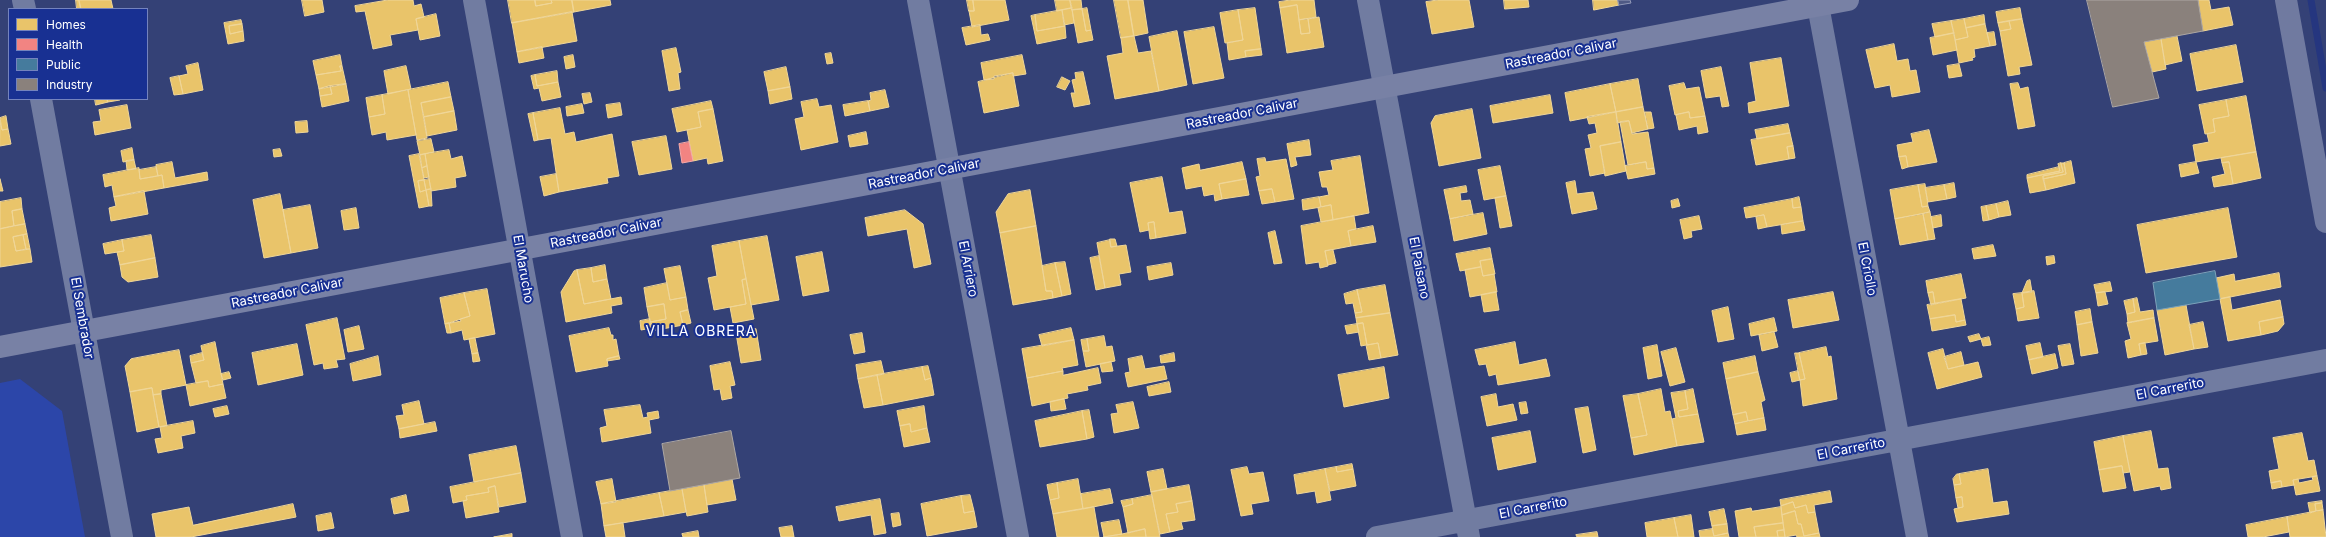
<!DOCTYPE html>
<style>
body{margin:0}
#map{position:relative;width:2326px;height:537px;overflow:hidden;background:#344176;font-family:Inter,sans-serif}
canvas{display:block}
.legend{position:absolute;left:8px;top:8px;width:140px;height:92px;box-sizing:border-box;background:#183092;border:1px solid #7483be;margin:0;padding:5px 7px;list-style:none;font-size:12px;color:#fff}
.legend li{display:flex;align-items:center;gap:8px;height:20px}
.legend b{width:20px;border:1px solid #7483be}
</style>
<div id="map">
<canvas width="2326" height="537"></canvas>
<ul class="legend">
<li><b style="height:11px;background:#e9c46a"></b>Homes</li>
<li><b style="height:11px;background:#f28482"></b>Health</li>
<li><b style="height:11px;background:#457b9d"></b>Public</li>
<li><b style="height:11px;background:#8a817c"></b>Industry</li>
</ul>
</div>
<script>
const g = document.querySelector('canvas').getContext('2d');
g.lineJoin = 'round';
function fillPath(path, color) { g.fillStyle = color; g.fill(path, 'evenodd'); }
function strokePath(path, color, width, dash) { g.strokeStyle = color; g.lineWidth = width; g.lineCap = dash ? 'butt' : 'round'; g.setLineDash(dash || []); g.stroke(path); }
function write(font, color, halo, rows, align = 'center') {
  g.font = font + ' Inter,sans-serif'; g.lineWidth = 4; g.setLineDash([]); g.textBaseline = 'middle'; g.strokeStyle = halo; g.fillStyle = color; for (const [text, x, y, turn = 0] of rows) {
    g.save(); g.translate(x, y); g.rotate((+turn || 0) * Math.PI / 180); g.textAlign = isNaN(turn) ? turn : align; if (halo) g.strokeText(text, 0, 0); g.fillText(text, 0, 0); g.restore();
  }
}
fillPath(new Path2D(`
 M20,379l42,32 23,126h-85v-154z`), '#2c46a9');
const homes = new Path2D(`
 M76,0h3l2,9h-4z
 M79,0h32l2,9h-32z
 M302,0h20l2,12 -19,4z
 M388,0h25l1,6 7,-2 3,13 -8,2 2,11 -28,5 2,10 -19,4 -8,-38 -9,1 -1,-6z
 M508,0h27l1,6 16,-3 -1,-3h21l2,12 -62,11z
 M535,0h16l1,3 -16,3z
 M572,0h38l1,5 -37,7z
 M967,0h6l1,11h-5z
 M973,0h32l4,20 -37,7 -3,-16h5z
 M1055,0h15l2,8 -15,3z
 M1070,0h11l1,9 -10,1z
 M1114,0h14l6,36 -13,2z
 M1128,0h15l5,33 -14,3z
 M1291,0h23l2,17 -17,3 -2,-15 -17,3 -1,-6z
 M1438,0h31l5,27 -42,7 -6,-32z
 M1504,0h24l1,7 -24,2z
 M1593,0h25l1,5 -25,5z
 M2198,0h11l2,10 18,-3 4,18 -30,6z
 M1297,5l4,29 9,-1 -2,-14 11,-2 5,30 -37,6 -7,-45z
 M1072,8l2,15 -10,2 -2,-15z
 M1087,8l4,22 -5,1 -4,-22z
 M1255,8l6,41 -16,2 1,6 -17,3 -2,-17 16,-3 -5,-30z
 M2020,8l2,11 -24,4 -2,-11z
 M1082,9l4,22 5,-1 2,10 -15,3 -6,-33z
 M1062,10l3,16 -28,5 -2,-16z
 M1238,10l5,30 -18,3 -5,-30z
 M572,12l5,29 -60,11 -5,-29z
 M436,14l4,22 -20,4 -4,-21z
 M1035,15l2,16 28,-5 1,12 -29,6 -6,-28z
 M1984,15l1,9 -19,4 -2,-9z
 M1308,19l2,14 -9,1 -2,-14z
 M1964,19l4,18 -13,3 -4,-19z
 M2022,19l10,46 -13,2 1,7 -12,2 -8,-45 11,-2 -2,-8z
 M241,20l1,4 -13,2 1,8 13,-3 1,10 -16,3 -4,-21z
 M1951,21l3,12 -19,4 -3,-13z
 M2009,21l2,8 -11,2 -2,-8z
 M242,24l1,7 -13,3 -1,-8z
 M1985,24l5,22 -16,3 1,8 -3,1 1,2 -14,3 -4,-23 13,-3 -2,-9z
 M980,25l1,10 7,-1 2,6 -24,5 -4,-17z
 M1214,27l10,51 -31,6 -9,-52z
 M1177,31l10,54 -28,6 -10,-54z
 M1994,32l2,13 -6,1 -3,-13z
 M1954,33l3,17 -24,5 -3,-17z
 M1134,36l4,17 13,-2 8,40 -44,8 -8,-43 16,-3 -2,-15z
 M2177,36l5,25 -17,4 -4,-26z
 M2161,39l5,30 -14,3 -8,-30z
 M1894,44l3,17 11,-2 2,12 6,-1 4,22 -28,5 -2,-12 -15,3 -9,-38z
 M2236,45l7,37 -46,9 -7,-37z
 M542,47l2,11 -25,5 -2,-11z
 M676,48l5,24 -3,1 2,16 -11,2 -7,-40z
 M1261,49l1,6 -16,2 -1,-6z
 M831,53l2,10 -6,1 -2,-10z
 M340,55l2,11h-2l1,5 -25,4 -3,-14z
 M573,55l2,12 -9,2 -2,-12z
 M1022,55l4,19 -13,2v-3l-19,3v3l-10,1 -3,-17z
 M1781,58l8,48 -40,7 -1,-10 8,-2 -6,-38z
 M198,63l5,27 -20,4 -4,-18 9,-2 -2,-8z
 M1959,64l3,12 -13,2 -2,-12z
 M340,66h2l4,18 -27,5 -3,-14 25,-4z
 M406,66l5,23 -23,5 -4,-23z
 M786,67l4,20 -22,4 -4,-19z
 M1721,67l8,39 -7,1 -2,-11 -14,2 -5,-27z
 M557,71l1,11 -21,4 -2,-11z
 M1083,72l7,32 -16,3 -3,-14h4l-3,-13 4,-1 -1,-6z
 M1013,73l6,33 -35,7 -6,-31z
 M535,75l2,11 21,-4 3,15 -19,4 -3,-13 -5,1 -3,-13z
 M179,76l4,18 -9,1 -4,-17z
 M1062,77l8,4 -5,9 -8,-3z
 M1638,79l5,28 -27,5 -6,-28z
 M448,82l3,15 -30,6 6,35 -10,2 -9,-50z
 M1684,83l2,6 13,-2 6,29 -15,2 -1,-6 -14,3 -6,-29z
 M2018,83l2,6 8,-2 7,39 -17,3 -8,-45z
 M346,84l3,17 -27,6 -2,-11 12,-2 -2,-8z
 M1610,84l6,28 -46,9 -5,-28z
 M330,86l2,8 -12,2 -1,-7z
 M790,87l2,12 -22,5 -2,-13z
 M408,90l8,45 -29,5 -1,-8 -14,3 -3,-18 16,-3 -3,-19z
 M885,90l4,17 -19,4 -2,-10 3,-1 -1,-7z
 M590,93l2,9 -8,2 -2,-10z
 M382,95l3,19 -16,3 -3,-19z
 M1550,95l3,18 -60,10 -3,-17z
 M2246,96l10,56 -60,10 -3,-17 16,-3 -2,-8 8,-2 -2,-13 16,-3 -3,-16z
 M451,97l3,14 -30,6 -3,-14z
 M95,99h12l1,3 -12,3z
 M107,99h13v1l-12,2z
 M817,99l2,8 12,-2 7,37 -37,8 -6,-31 9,-2 -3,-15z
 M2226,100l3,16 -16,3 2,13 -10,2 -6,-29z
 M711,101l2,8 -15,3 3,15 -24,5 -5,-23z
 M868,101l2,10 -25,5 -2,-11z
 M620,103l2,12 -14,3 -2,-13z
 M582,104l2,9 -17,3 -1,-9z
 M127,105l4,23 -36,7 -2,-13 8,-1 -2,-11z
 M1643,107l5,22 -16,4 -3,-12 -12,2 -1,-11z
 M560,108l5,26 9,-2 2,10 36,-8 7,42 -12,2 1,5 -49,9 -8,-54 -13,2 -5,-27z
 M713,109l10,52 -15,3 -1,-6 -14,3 -6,-31 14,-3 -3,-15z
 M1472,109l9,49 -42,8 -8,-43 4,-7z
 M454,111l3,19 -30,6 -3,-19z
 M1616,112l5,30 -21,4 5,27 -15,3 -5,-27 6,-1 -3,-13 9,-2 -2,-10 -6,1 -2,-7z
 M1645,112h6l3,16 -6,1z
 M1689,112l1,6 15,-2 3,16 -10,2 -1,-8 -18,4 -3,-15z
 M533,113l5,27 -4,1 -6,-27z
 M6,116l2,13 -6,1 -2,-12z
 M307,121l1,11 -12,1 -1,-11z
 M1629,121l3,13 16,-2 6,36 -7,1 -1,-7 -18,3 -8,-43z
 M0,122l2,8 6,-1 3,15 -11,2z
 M1788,124l2,9 -33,6 -2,-9z
 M1929,130l8,32 -29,5 -2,-11 -7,1 -2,-12 16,-3 -2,-8z
 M866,132l2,12 -18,3 -2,-11z
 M1790,133l3,13 -6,1 2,12 -33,6 -5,-25z
 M666,136l6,33 -33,6 -7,-33z
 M431,139l3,13 -14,3 -3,-14z
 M1309,140l2,15 -16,2 2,8 -6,2 -4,-23z
 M1621,142l5,29 -21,5 -5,-30z
 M1793,146l2,12 -6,1 -2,-12z
 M132,148l2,12 -11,2 -2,-11z
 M280,149l2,7 -8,1 -1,-7z
 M449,150l2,9 11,-3 4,20 -11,2 1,9 -25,4 -6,-37z
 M2256,152l5,26 -28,6 -4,-22 -7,1 -1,-5z
 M419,154l5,26 -6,1 2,11 6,-2 3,16 -10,2 -10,-52z
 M425,154l2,12 -5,2 -2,-13z
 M1360,156l9,57 -36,7 -2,-15 -10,2 -2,-10 10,-2 -2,-8h-5l-3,-15 14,-2 -2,-9z
 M1906,156l2,11 -6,2 -3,-12z
 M1265,158l1,4 20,-3 8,40 -19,3 -3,-13 -13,2 -3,-14 4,-1 -3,-17z
 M134,160l2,9 -9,1 -1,-9z
 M2071,161l4,22 -29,7 -3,-11 23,-5 -2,-11z
 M172,162l3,16 32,-6 1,8 -44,8 -2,-13 -4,1 -2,-11z
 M1242,162l4,17 -27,5 3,15 -7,2 -1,-7 -10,2 -2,-10 -16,3 -4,-21 17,-4 1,6z
 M1646,162l1,7 7,-1 1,6 -27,5 -3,-13z
 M2196,162l3,11 -18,4 -2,-12z
 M2229,162l4,22 -19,3 -2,-10 13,-3 -3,-11z
 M2061,163l2,9 -20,4 3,14 -16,3 -3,-15 33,-7 -2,-7z
 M2061,163h3l2,11 -23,5v-3l20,-4z
 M427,166l2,11 -5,1 -2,-10z
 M1500,166l6,30 -22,4 -6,-30z
 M156,167l2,9 -18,3 -1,-9z
 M2059,167l1,4 -33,7v-3z
 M139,168l1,11 22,-4 2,13 -50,9 -2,-12 -7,2 -2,-12z
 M556,174l3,18 -15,4 -4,-19z
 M1162,177l7,36 13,-2 4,22 -30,5 -2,-16 -6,1 1,7 -9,2 -10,-49z
 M0,179l3,12h-3z
 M429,179l2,10 -5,1 -2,-10z
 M1246,179l3,16 -27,4 -3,-15z
 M424,180l2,10 -6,2 -2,-11z
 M1575,181l2,13 16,-2 4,17 -25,5 -6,-31z
 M1954,183l2,14 -9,2 -3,-14z
 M1925,184l3,22 -6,1 -4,-22z
 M1918,185l4,22 6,-1 2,6 -35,7 -5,-29z
 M1944,185l3,14 -19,3 -3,-14z
 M1466,186l1,6 -7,1 1,8 9,-1 3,14 -23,5 -6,-29z
 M431,189l1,17h-3l-3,-16z
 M1272,189l3,13 -13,2 -3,-13z
 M1030,190l6,36 -36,7 -4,-21 12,-18z
 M144,191l4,23 -37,7 -2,-13 7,-2 -2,-9z
 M280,194l11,59 -27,5 -11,-58z
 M1506,196l6,30 -12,2 -5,-30z
 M1319,197l2,10 -18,3 -1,-10z
 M1799,197l2,10 -8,1 -1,-9z
 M21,198l1,11 -10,2 2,15 -14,3v-27z
 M1678,199l2,7 -8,2 -1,-7z
 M1792,199l1,9 8,-1 2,14 -36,6 -3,-12 -18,3 -2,-10z
 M2008,201l3,14 -12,2 -3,-13z
 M1996,204l3,13 -10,3 -3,-14z
 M310,205l8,43 -27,5 -8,-43z
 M1331,205l2,15 -12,2 -3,-14z
 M1986,206l3,14 -6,1 -2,-14z
 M356,208l3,20 -15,2 -3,-19z
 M2228,208l9,49 -91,16 -9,-48z
 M22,209l3,15 -11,2 -2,-15z
 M905,210l18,14 8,40 -17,4 -7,-39 -39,7 -3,-18z
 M1930,212l5,27 -7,1 -5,-26z
 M1483,213l4,21 -33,7 -4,-22z
 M1923,214l5,26 -28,5 -5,-26z
 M1764,215l3,12 -9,2 -2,-12z
 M1941,215l1,11 -9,2 -2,-11z
 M1354,216l2,13 -8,2 3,15 -26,5 3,15 -8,2 -1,-6 -13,2 -5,-38z
 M1699,216l3,13 -11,2 1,6 -8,2 -4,-19z
 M1803,221l2,9 -23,4 -1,-9z
 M1154,222l2,16 -6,1 -2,-16z
 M25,224l2,10 -14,3 3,14 14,-2 2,13 -32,5v-38z
 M1036,226l10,65h6l1,7 -40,7 -13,-72z
 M1373,226l3,16 -25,4 -3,-15z
 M1275,231l7,32 -8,1 -6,-31z
 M27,234l3,15h-4l-3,-14z
 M23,235l3,14 -10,2 -3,-14z
 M151,235l4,23 -35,7 -3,-13 7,-1 -2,-11z
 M767,236l12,64 -28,5 -12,-64z
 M1110,239h5l2,7 -6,1z
 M122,240l2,11 -19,3 -2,-10z
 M1110,240l1,7 15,-2 5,27 -12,2 2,11 -16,3 -8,-45z
 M739,241l7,38 -4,1 4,24 -32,6 -6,-32 9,-2 -5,-30z
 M1993,245l3,11 -22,3 -2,-10z
 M1490,248l2,11 -12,2 1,6 -21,4 -4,-17z
 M1333,250l3,13 -8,2 -3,-14z
 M822,252l7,39 -26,5 -7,-39z
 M1099,256l6,32 -9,2 -6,-32z
 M2054,256l1,7 -8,2 -1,-8z
 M155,258l3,19 -30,5 -6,-5 -2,-12z
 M1492,259l3,15 -12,2 -3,-15z
 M1065,262l6,32 -9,2 -7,-33z
 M1055,263l7,33 -9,2 -1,-7h-6l-4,-25z
 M1171,263l2,12 -24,5 -2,-13z
 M605,265l2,14 -14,3 -2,-14z
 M680,266l6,31 -16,3 -6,-31z
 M1481,267l2,9 11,-2 3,18 -27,5 -5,-27z
 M591,268l2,14 14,-3 4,20 -27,5 -7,-34z
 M577,270l7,34 37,-7 1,7 -11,2 1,7 -46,9 -5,-30 13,-21z
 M2279,273l2,14 -61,12 -4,-21 18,-4 1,7z
 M1961,274l5,24 -31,6 -2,-12 -5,1 -2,-12z
 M746,279l8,40 -21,4 -3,-16 16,-3 -4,-24z
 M2030,280l2,12 -10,1 5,-12z
 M2110,282l2,9 -16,2 -2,-8z
 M667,283l3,17 16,-3 2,13 -8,2 3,13 -31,6 -2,-9 16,-3 -2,-15 -17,3 -3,-19z
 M1385,285l5,28 -34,5 -1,-5 7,-1 -5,-22z
 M487,289l8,45 -31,6 -2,-10 -11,3 -2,-10 21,-7 -6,-23z
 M1357,290l5,22 -7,1 -2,-10 -7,1 -2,-10z
 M2034,291l5,27 -21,3 -2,-12 8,-2 -2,-14z
 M1496,292l3,18 -15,2 -3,-17z
 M1833,292l6,28 -46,8 -5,-28z
 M1933,292l2,12 -4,1 -3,-12z
 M2105,292l3,12 -10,2 -2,-13z
 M464,293l6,23 -10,3 1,2 -16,3 -5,-26z
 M2022,293l2,14 -8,2 -3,-15z
 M2230,297l2,13 48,-10 3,17 -24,5 2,13 -33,6 -8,-42z
 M2137,298l3,14 13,-2 1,8 -26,5 -1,-9 8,-2 -2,-13z
 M1961,299l4,21 -9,2 -1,-7 -25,4 -3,-14z
 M2133,299l2,13 -8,2 -3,-13z
 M664,304l2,15 -16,3 -3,-15z
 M2186,305l8,44 -29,6 -8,-45z
 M1728,307l6,32 -16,3 -6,-31z
 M2090,309l2,13 -15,3 -2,-13z
 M688,310l3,13 -8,2 -3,-13z
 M1390,313l8,42 -17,3 -3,-15 -11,2 -4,-22 -6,1 -1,-6z
 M1955,315l1,7 9,-2 1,5 -34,6 -2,-12z
 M2283,317l1,7 -6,7 -17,4 -2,-13z
 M337,318l8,41 -9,1 2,7 -14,2 -1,-6 -9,2 -8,-40z
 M1774,318l3,13 -26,5 -2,-12z
 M2154,318l4,23 -19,3 2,11 -13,3 -3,-17 6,-2 -4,-16z
 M650,319l2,9 -11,2 -1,-9z
 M2092,322l6,31 -17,3 -4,-31z
 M2203,322l5,25 -14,2 -5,-24z
 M449,323l2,10h-4l-2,-9z
 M1363,323l4,22 11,-2 3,15 -12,2 -3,-15 -5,1 -4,-22z
 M1357,324l2,8 -12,2 -2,-8z
 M359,326l5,23 -16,3 -4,-22z
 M609,328l2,7h2v5l3,-1 3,17 -12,3 1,7 -32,6 -7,-36z
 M1071,328l3,12 -32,6 -3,-11z
 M756,329l5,31 -20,3 -5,-30z
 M1774,332l4,15 -16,4 -3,-16z
 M862,333l3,19 -11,2 -4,-19z
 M1979,334l2,5 -11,3 -2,-5z
 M1104,336l2,11 6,-1 3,15 -29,6 -3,-16h6l-2,-12z
 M1989,337l2,8 -8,1 -2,-7z
 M475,338l3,15 -6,1 -3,-15z
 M1087,339l2,12h-6l-2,-11z
 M1074,340l4,25 -16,3 1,3 -36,7 -5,-29z
 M215,342l8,42 -14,3 -1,-6 -12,2 -5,-20 13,-3 -3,-14z
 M1515,342l4,23 27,-6 4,17 -52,9 -2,-11 -7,2 -3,-12 -7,1 -4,-15z
 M2040,343l3,14 -14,3 -3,-14z
 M2145,343l2,11 -6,1 -2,-11z
 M297,344l6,31 -45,10 -6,-32z
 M2070,344l4,20 -12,2 -4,-20z
 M1657,345l5,31 -14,3 -5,-31z
 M1826,347l2,10 3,-1 6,43 -34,7 -3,-26 5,-1 -6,-26z
 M1676,348l9,34 -15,4 -9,-34z
 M1943,349l5,20 30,-7 4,15 -45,12 -9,-36z
 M179,350l7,35 -25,5v4l-8,1 -1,-7 -22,4 -5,-26 6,-7z
 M1961,352l3,13 -16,4 -4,-12z
 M202,353l2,7 -13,3 -1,-7z
 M478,353l2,8 -7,1 -1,-8z
 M1174,353l1,8 -14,2 -1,-7z
 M1795,353h4l6,26 -5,1z
 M2055,354l3,14 -26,6 -3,-14z
 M378,356l3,19 -28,6 -3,-17z
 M619,356l1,3 -13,2v-2z
 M1142,356l3,13 19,-3 3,13 -39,8 -3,-14 5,-1 -2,-13z
 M1755,356l3,16 -32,7 -3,-16z
 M881,361l3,13 -26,5 -2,-14z
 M730,362l5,23 -5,1 2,12 -10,2 -2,-11 -6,1 -4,-24z
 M1111,362l2,9 -11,1 -2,-8z
 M928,366l3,12 -6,2 -3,-13z
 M922,367l3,13 6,-2 3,17 -51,10 -6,-30z
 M1384,367l5,31 -45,9 -6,-32z
 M1098,368l3,15 -14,3 1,4 -21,4 1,4 -36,8 -5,-28 36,-7v4z
 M1798,371l2,9 -8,2 -2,-9z
 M229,372l2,6 -8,2 -2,-6z
 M1758,372l7,28 -4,2 3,16 -16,3 -2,-9 -13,3 -7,-36z
 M877,375l6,30 -19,3 -6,-29z
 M208,381l1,6 14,-3 3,14 -36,8 -4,-21z
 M1169,382l2,10 -22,4 -2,-9z
 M152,388l7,39 -22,5 -7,-40z
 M1661,389l4,23 5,-1 7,35 -43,9 -3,-17 16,-3 -9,-41z
 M1693,389l5,25 -19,3 -1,-6 10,-2 -3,-18z
 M1685,391l3,18 -10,2 1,6 19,-3 6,28 -27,4 -5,-27 4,-1 -5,-25z
 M161,394l6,32 -8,1 -6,-32z
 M1496,394l2,13 15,-3 4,16 -30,6 -6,-29z
 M1638,394l9,41 -16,3 -8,-42z
 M1064,399l2,10 -15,2 -1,-9z
 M419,401l5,23 -25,5 -3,-13 8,-1 -2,-10z
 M1133,402l6,26 -25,5 -3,-19 7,-1 -2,-8z
 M1526,402l2,11 -7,1 -2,-11z
 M640,405l3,13 5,-1 -1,-4 11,-2 1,7 -10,2 2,13 -49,9 -2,-14 7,-2 -3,-16z
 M227,406l2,8 -14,3 -2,-8z
 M924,406l3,22 -16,4 -1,-8 -10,2 -3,-15z
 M1588,407l8,43 -13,3 -8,-44z
 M1089,410l5,27 -7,2 -5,-28z
 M1082,411l5,28 -47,8 -5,-26z
 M1746,412l2,9 -13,3 -2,-9z
 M1764,418l2,12 -29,5 -2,-11z
 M193,421l2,12 -14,3 2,12 -25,5 -3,-14 7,-1 -2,-11z
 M435,422l2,9 -37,7 -1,-9z
 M910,424l1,8 16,-4 3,14 -26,5 -4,-21z
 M1530,431l6,31 -38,8 -6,-32z
 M2151,431l7,38 10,-1 3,20 -10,2 -1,-4 -26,5 -11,-55z
 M2302,433l6,28 6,-1 3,16 -24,4 1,5 -12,2 -1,-6 -10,2 -2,-12 10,-2 -6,-31z
 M2123,436l7,36 -7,1 -1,-7 -23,4 -5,-28z
 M516,446l5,27 -47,9 -5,-27z
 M1352,464l1,5 -16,3 -1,-5z
 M2122,466l4,22 -23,4 -4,-22z
 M1247,467l2,7 14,-2 6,29 -18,3 2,10 -12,2 -10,-46z
 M1336,467l1,5 16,-3 3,17 -26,5 -5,-22z
 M1163,469l4,20 -16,3 -4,-20z
 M1325,469l6,31 -14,3 -2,-12 -18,3 -3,-19z
 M1988,469l5,34 14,-2 2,13 -52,8 -3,-13 9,-2 -1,-10 -6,1 -2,-13 7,-1 -2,-10z
 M521,473l5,29 -27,5 -4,-21 -7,2 1,4 -23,4 1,4 -14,3 -3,-16z
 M1957,474h2l2,10 -7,1 -1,-6z
 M2317,476l3,15 -24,4 -3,-15 5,-1 1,4 14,-3 -1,-3z
 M612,479l4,23 -15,2 -5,-22z
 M732,479l4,21 -29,5 -3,-20z
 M1078,479l5,30 -30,5 -3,-14 9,-2 -2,-15z
 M2281,481l1,6 -10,2 -1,-6z
 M1057,483l2,15 -9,2 -3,-15z
 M704,485l4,27 -21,4 -5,-27z
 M1189,485l3,16 -16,3 2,8 -12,2 4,18 -10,2 -9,-42z
 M495,486l4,26 -33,6 -3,-17 4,-1 -1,-4 23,-4 -1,-4z
 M682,489l4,23 -22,4 -5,-23z
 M1110,489l3,14 -30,6 -2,-15z
 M1830,491l2,11 -18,3 1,7 -7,1 -2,-8 -11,3 -2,-6 -12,4 -1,-6z
 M659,493l5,23 -60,10 -3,-22z
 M406,495l3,16 -15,3 -3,-15z
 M970,495l4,16 -10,2 -3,-17z
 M1152,495l8,42h-14l-1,-8 -17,4 -5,-26 10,-3 -1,-5z
 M961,496l3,17 10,-2 3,16 -50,9 -6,-32z
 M1962,497l1,10 -5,1 -2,-10z
 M880,499l6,34 -12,2 -3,-20 -32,6 -3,-14z
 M1132,499l1,5 -10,3 -2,-6z
 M1192,501l3,19 -14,2 2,7 -13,3 -4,-18 12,-2 -2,-8z
 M2322,501v2l-7,1 1,7 -6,2 -2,-10z
 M1793,502l2,6 11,-3 2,8 7,-1 4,21 -15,3 -3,-12h-3l-3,-13 -13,4 -1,-9z
 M2322,503l1,7 -7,1 -1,-7z
 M293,504l3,13 -105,20h-35l-4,-23 37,-7 4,18z
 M1094,507l5,30h-42l-4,-23z
 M1781,507l2,16 -29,4 2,10h-17l-4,-26 16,-3 1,3z
 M1724,509l3,15 -15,2 -3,-14z
 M2323,510l3,27h-36l-3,-20z
 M1795,511l3,13h3l3,12 15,-3 1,4h-23l-1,-2 -11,2 -3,-22z
 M331,513l3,15 -16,3 -2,-15z
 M899,513l2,12 -8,2 -2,-13z
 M1691,515l3,22h-16l-4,-19z
 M2287,517l2,15 -26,5h-15l-2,-12z
 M1674,518l4,19h-31l-2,-14z
 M1119,520l3,14 -18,3 -3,-14z
 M623,523l2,14h-19l-2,-11z
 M1783,523l1,7 -7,1 1,6h-22l-2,-10z
 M1727,524l1,9 -14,3 -2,-10z
 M792,526l2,11h-13l-2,-9z
 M1145,529l1,8h-43l19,-3z
 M1712,529l2,7 14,-3 1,4h-29l-1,-6z
 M1784,530l1,7h-7l-1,-6z
 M698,531l1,6h-16l-1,-3z
 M1597,532l1,5h-21l-1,-2z
 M512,534v3h-18z`);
fillPath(homes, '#e9c46a');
strokePath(homes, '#f0d697', 1);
const health = new Path2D(`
 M689,142l4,19 -11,2 -3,-19z`);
fillPath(health, '#f28482');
strokePath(health, '#f6a9a8', 1);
const public = new Path2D(`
 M2215,271l5,28 -63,11 -4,-27z`);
fillPath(public, '#457b9d');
strokePath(public, '#7da3ba', 1);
const industry = new Path2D(`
 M2087,0h111l5,31 -59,11 15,56 -46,9z
 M731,431l9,47 -70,13 -8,-47z`);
fillPath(industry, '#8a817c');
strokePath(industry, '#ada7a3', 1);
strokePath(new Path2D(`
 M2311,0l15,88`), '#25367f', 7);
const building = new Path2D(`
 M1618,0h12l1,3 -12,2z`);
fillPath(building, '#4f5a85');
strokePath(building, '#9198b7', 1);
strokePath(new Path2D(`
 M23,0l2,9
 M474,0l98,537
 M918,0l100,537
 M1368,0l101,537
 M1817,0l100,537
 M41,99l81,438
 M1377,537l949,-177`), '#717ca1', 22);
strokePath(new Path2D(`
 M0,347l1848,-347`), '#7881a5', 22);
strokePath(new Path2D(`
 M2286,0l40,222`), '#707aa0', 22);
write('13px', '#fff', '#183092', [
 ["Rastreador Calivar",1561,54,-11],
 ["Rastreador Calivar",1242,114,-11],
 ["Rastreador Calivar",924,174,-11],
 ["Rastreador Calivar",606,233,-11],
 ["El Paisano",1419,268,79],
 ["El Marucho",523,269,80],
 ["El Arriero",968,269,79],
 ["El Criollo",1867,269,79],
 ["Rastreador Calivar",287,293,-11],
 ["El Sembrador",82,318,80],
 ["El Carrerito",2170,389,-11],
 ["El Carrerito",1851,449,-11],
 ["El Carrerito",1533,508,-11]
]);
g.letterSpacing = '1px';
write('14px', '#fff', '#183092', [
 ["VILLA OBRERA",701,332]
]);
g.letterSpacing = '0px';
</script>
